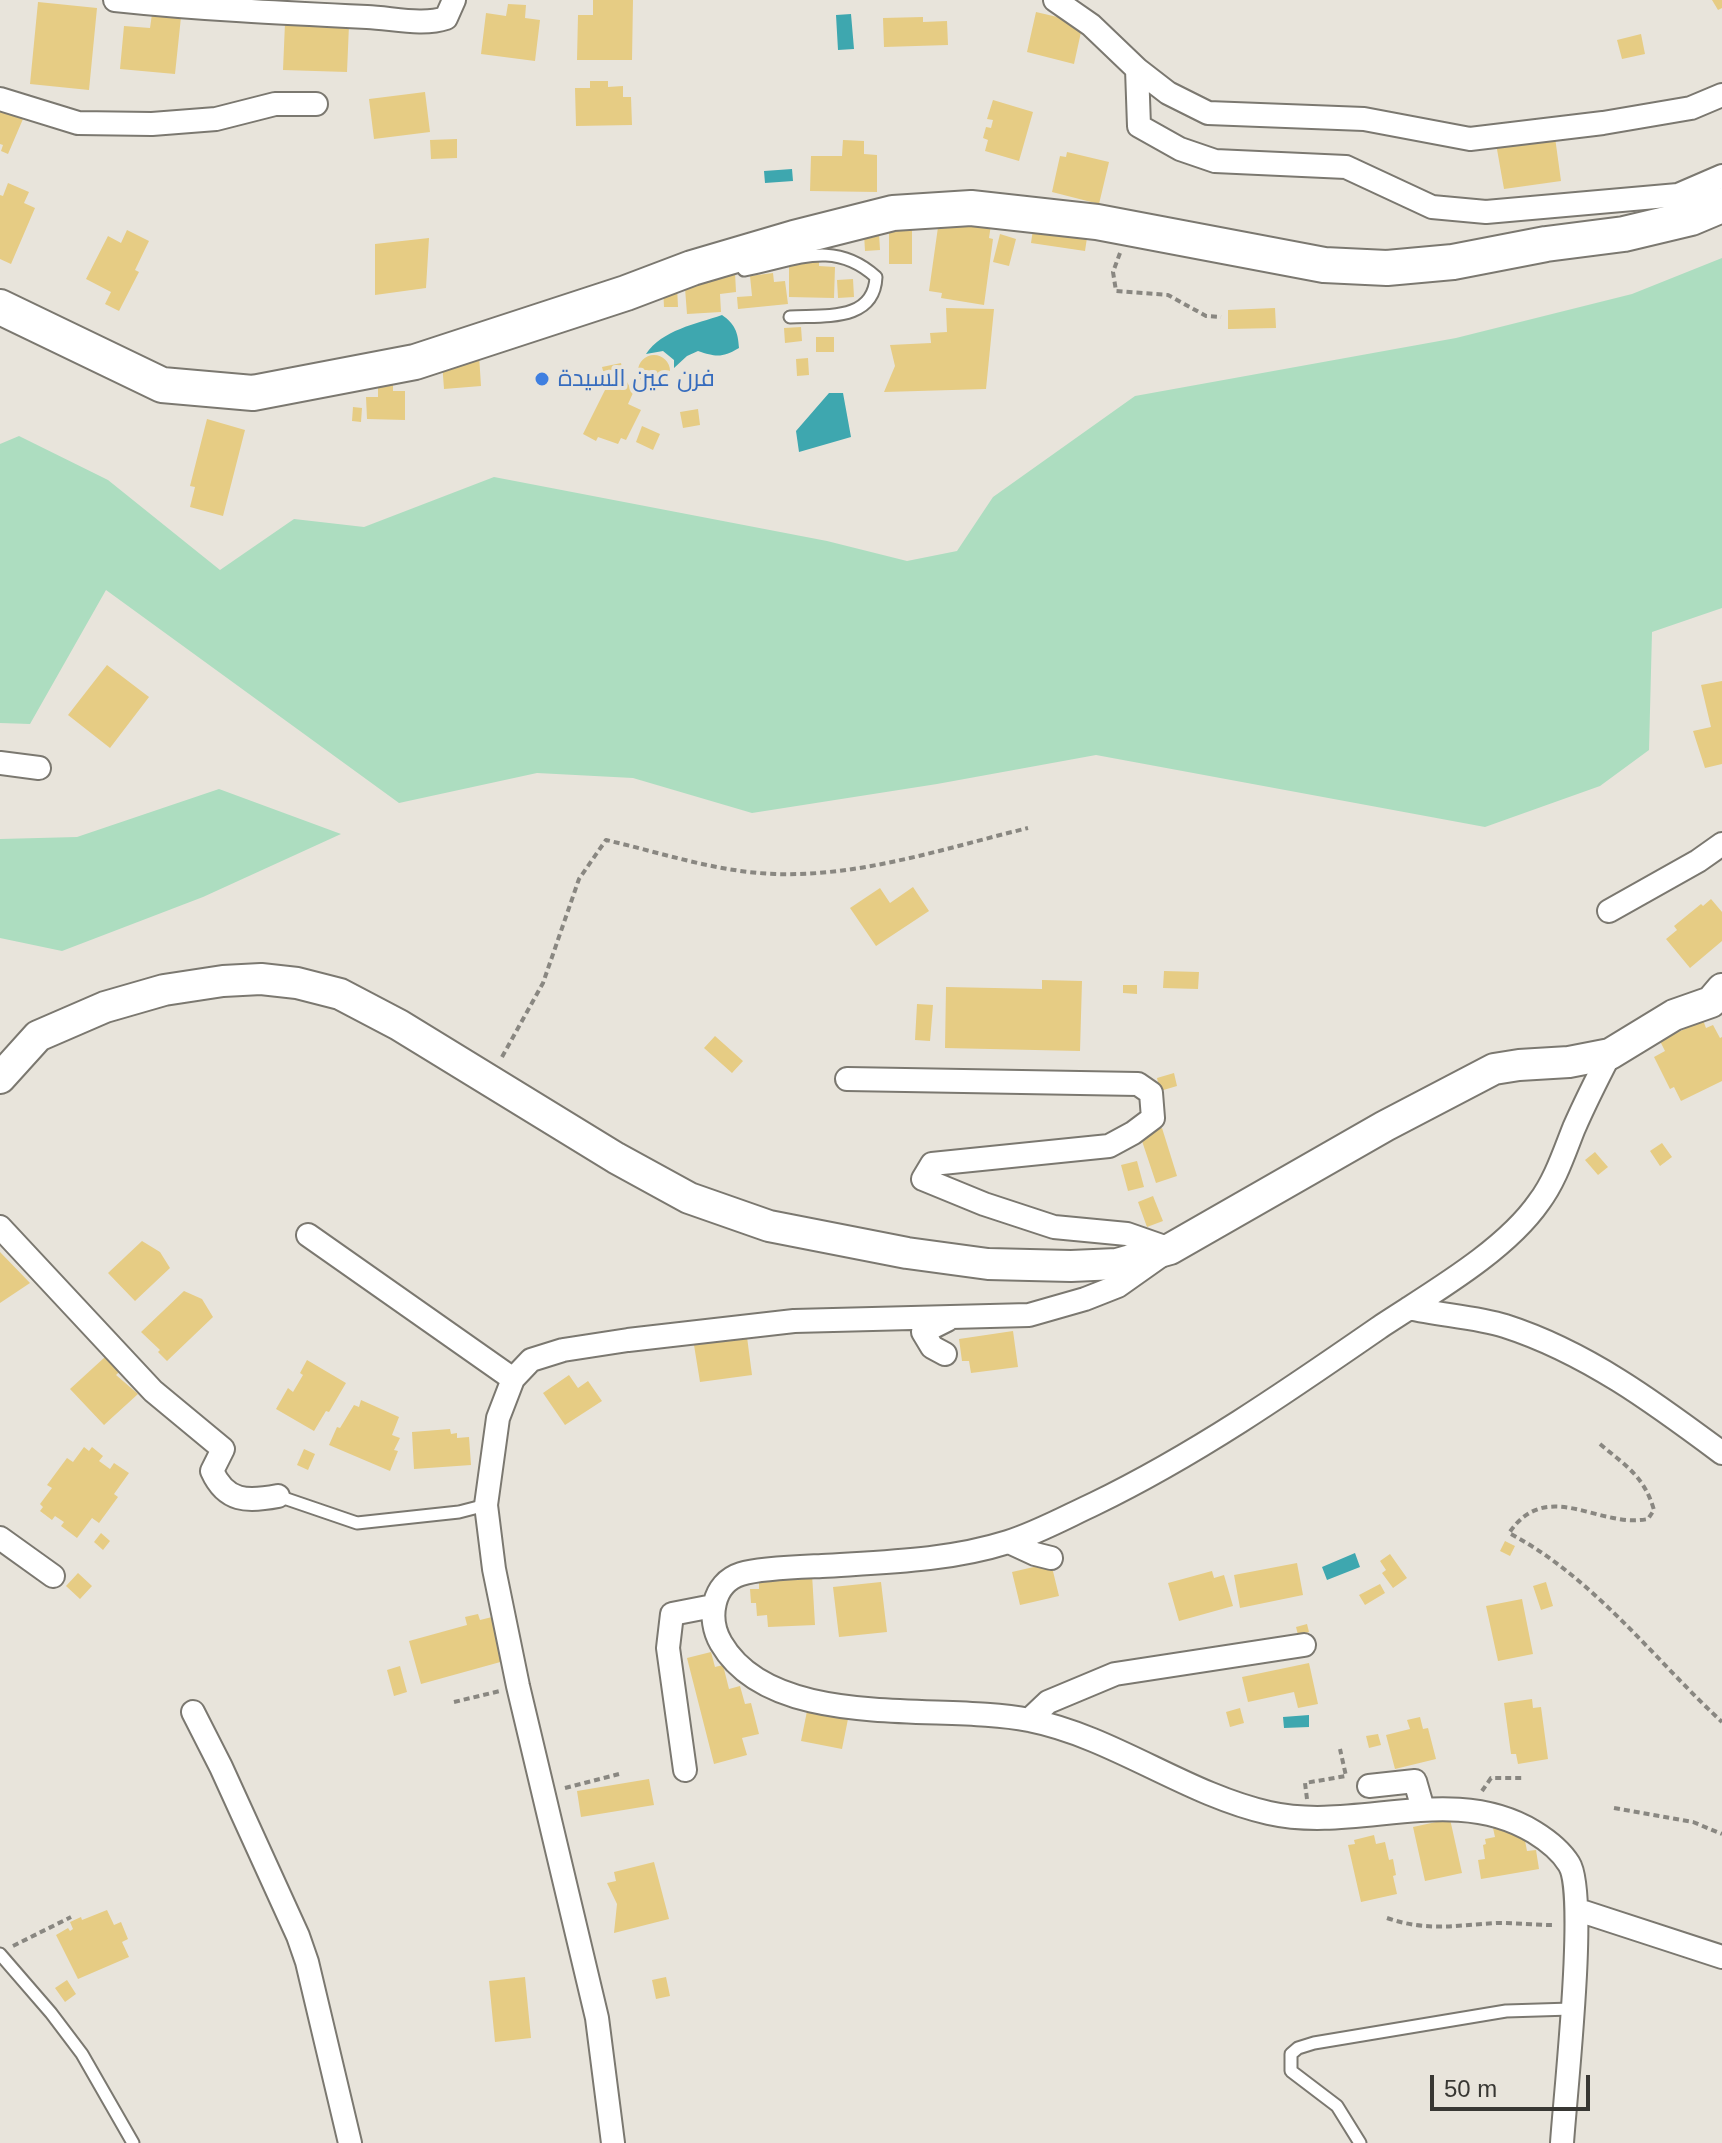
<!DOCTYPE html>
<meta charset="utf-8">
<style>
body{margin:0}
#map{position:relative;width:1722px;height:2143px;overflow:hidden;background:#e8e4db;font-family:Helvetica,sans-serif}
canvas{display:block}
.scale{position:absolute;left:1430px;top:2075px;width:160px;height:36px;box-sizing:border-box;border:4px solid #383733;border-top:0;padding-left:10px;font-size:24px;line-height:28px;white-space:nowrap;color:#383733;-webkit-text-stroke:6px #e8e4db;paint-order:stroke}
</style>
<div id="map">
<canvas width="1722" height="2143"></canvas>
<div class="scale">50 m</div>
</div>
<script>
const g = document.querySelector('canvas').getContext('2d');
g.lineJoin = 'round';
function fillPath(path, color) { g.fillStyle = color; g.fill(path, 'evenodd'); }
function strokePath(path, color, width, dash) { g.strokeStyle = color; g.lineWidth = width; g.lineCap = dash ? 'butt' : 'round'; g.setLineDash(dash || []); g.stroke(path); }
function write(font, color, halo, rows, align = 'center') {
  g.font = font + ' Helvetica,Cairo,sans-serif'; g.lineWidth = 8; g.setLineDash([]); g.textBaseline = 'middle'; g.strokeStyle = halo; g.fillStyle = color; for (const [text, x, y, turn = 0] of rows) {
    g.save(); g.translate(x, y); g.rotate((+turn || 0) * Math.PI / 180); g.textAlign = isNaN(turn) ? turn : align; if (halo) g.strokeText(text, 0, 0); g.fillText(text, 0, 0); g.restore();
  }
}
fillPath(new Path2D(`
 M1722,258v350l-70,24 -3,118 -49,36 -115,41 -389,-72 -159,29 -185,29 -119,-35 -96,-5 -138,30 -293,-213 -76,134 -30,-1v-279l19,-8 89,44 112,90 74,-51 70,8 130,-50 333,64 80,20 50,-10 36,-54 142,-101 321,-58 176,-44z
 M219,789l122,45 -138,63 -141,54 -62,-13v-99l77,-2z`), '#adddc0');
fillPath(new Path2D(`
 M851,14l3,35 -16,1 -2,-35z
 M792,169l1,12 -28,2 -1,-12z
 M722,315c13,9 16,17 17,33 -17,10 -23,9 -41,3l-11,5 -13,12v-8l-11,-9 -17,3c16,-24 50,-30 76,-39z
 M829,393h14l8,44 -52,15 -3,-21z
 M1355,1553l5,14 -33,13 -5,-13z
 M1309,1715v12l-25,1 -1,-11z`), '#3ea7af');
fillPath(new Path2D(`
 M593,0h40l-1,60h-55l1,-45h15z
 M1712,0h10v8l-4,2z
 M38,2l59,6 -8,82 -59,-6z
 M508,4l18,1 -1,13 15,2 -5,41 -54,-7 5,-41 20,3z
 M1036,12l47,11 -9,41 -47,-12z
 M152,14l29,3 -6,57 -55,-5 4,-43 26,2z
 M923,17v5l24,-1 1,24 -64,2 -1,-29z
 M285,23l64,2 -2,47 -64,-2z
 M1641,34l4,20 -23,5 -5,-19z
 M590,81h18v6l15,-1v11h8l1,28 -56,1 -1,-38h15z
 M425,92l5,40 -56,7 -5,-40z
 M993,100l40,12 -14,49 -34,-10 3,-11 -5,-2 3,-11 5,1 2,-8 -6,-1z
 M0,109l23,10 -15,35 -7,-3 2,-6 -3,-1z
 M1554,130l7,51 -57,8 -9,-51z
 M457,139v19l-26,1 -1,-19z
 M843,140l21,1v13l13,1v37l-67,-1 1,-35h31z
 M1067,152l42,10 -10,42 -47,-12 8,-36 6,1z
 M8,183l21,9 -5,11 11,5 -24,56 -11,-5v-64l3,1z
 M940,213l52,5 -3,20 4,1 -9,66 -43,-7 1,-5 -13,-2z
 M889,218h23v46h-23z
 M1034,223l54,8 -3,20 -54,-8z
 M127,230l22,11 -14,29 4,2 -20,39 -14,-7 6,-12 -25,-13 22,-43 13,7z
 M879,233l1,17 -15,1 -1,-17z
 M1000,234l16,5 -7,27 -16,-4z
 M429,238l-3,50 -51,7v-51z
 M806,262h13v4l16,1 -1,31 -45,-1v-33h17z
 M735,272l1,20 -16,2 1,18 -34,2 -3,-39z
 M773,273l1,9 11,-1 3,23 -50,5 -1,-12 15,-1 -2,-20z
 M853,279l1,18 -16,1 -1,-18z
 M677,286l1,21h-14l-1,-20z
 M946,308l48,1 -8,80 -102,3 11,-26 -5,-21 41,-2 -1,-10 17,-1z
 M1275,308l1,20 -48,1v-19z
 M801,327l1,14 -17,2 -1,-15z
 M816,337h18v15h-18z
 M479,355l2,31 -37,3 -2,-27z
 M638 371a16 16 0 1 1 32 0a16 16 0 1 1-32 0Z
 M808,358l1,17 -12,1 -1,-17z
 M621,363l3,15 -18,4 -4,-15z
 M627,382l6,11 -5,11 13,6 -15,30 -5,-2 -3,6 -20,-7 -2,4 -13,-7 23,-46z
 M378,383h15v8h12v29l-38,-1 -1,-22h12z
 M353,407l9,1 -1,14 -9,-1z
 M698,409l2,16 -17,3 -3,-16z
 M207,419l38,11 -22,86 -33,-9 5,-20 -5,-1z
 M642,426l18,8 -7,16 -17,-8z
 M107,665l42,32 -39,51 -42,-33z
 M1722,681v83l-17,4 -12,-37 18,-4 -10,-42z
 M913,887l16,24 -53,35 -26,-38 30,-20 10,15z
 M1711,899l11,13v29l-32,27 -24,-29 11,-9 -3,-4 27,-22 2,2z
 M1164,971l35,1 -1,17 -35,-1z
 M1042,980l40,1 -2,70 -135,-3 1,-61 96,2z
 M1123,985h14v9l-14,-1z
 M917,1004l16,1 -3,36 -15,-1z
 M1703,1020l3,8 7,-3 7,13 2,-1v44l-41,20 -7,-14 -4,2 -16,-32 11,-6 -5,-10z
 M715,1036l28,25 -11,12 -28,-25z
 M1174,1073l3,13 -17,5 -3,-13z
 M1162,1128l15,48 -21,7 -16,-48z
 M1662,1143l10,14 -12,9 -10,-15z
 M1595,1152l13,15 -10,8 -13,-15z
 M1137,1161l7,26 -16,4 -7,-26z
 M1153,1196l10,25 -16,6 -9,-25z
 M142,1241l18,11 10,16 -35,33 -27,-28z
 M0,1252l30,31 -30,20z
 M184,1291l18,8 11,18 -46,44 -9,-9 2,-2 -19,-18z
 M1013,1331l5,36 -47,6 -2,-12h-7l-3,-22z
 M747,1337l5,38 -52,7 -6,-37z
 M105,1357l14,15 -3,3 22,19 -34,31 -34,-36z
 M307,1360l39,23 -17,29 -3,-1 -12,20 -38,-22 12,-21 5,4 10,-17 -3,-2z
 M569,1375l9,13 10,-7 14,20 -37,24 -22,-32z
 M361,1400l38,17 -7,18 8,3 -6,12 4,1 -8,20 -61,-26 8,-18 3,1 14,-23 5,2z
 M450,1429l1,5 6,-1v5l12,-1 2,28 -57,4 -2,-37z
 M84,1447l5,4 3,-4 11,9 -4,5 11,8 4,-6 15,10 -15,21 4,3 -19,26 -7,-5 -15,20 -16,-12 3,-4 -9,-6 -3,4 -12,-9 3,-4 -3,-3 12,-16 -5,-3 20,-27 6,4z
 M304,1449l11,5 -7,16 -11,-5z
 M101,1533l9,8 -7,9 -9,-8z
 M1505,1541l10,5 -5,10 -10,-5z
 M1390,1554l17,24 -14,10 -11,-15 4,-3 -6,-9z
 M1051,1563l8,33 -39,9 -8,-33z
 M1297,1563l6,32 -63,13 -6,-33z
 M1212,1571l2,7 10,-3 9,31 -54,15 -11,-38z
 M78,1573l14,13 -12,13 -14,-13z
 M812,1574l3,51 -47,2 -1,-12 -10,1 -1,-13h-5l-1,-14h9v-13z
 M881,1582l6,50 -48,5 -6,-50z
 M1546,1582l7,24 -12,4 -8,-24z
 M1380,1584l5,9 -20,12 -6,-10z
 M1522,1599l11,55 -35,7 -12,-55z
 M478,1614l2,6 12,-3 12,44 -83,23 -12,-43 58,-16 -2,-8z
 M1307,1624l2,8 -11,3 -2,-8z
 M711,1652l4,15 8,-2 6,24 11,-3 5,18 6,-1 8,31 -17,4 5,17 -33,9 -27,-106z
 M1309,1663l9,41 -20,4 -4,-16 -46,10 -6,-25z
 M400,1666l7,26 -13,4 -7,-26z
 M1532,1699l1,9 8,-1 7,52 -30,5 -2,-10h-5l-7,-51z
 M1240,1708l4,15 -14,4 -4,-15z
 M807,1711l41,8 -6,30 -41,-8z
 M1420,1717l3,12 5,-1 8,31 -41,10 -9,-34 24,-6 -3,-9z
 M1378,1734l3,11 -12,3 -3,-12z
 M649,1779l5,26 -73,12 -4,-26z
 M1450,1819l12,54 -37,8 -12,-54z
 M1510,1825l13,5 4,21 9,-1 3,19 -58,10 -3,-19 7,-1 -2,-14 3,-1 -1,-5 10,-2 -2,-9z
 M1374,1835l2,9 9,-2 4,18 4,-1 3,16 -3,1 4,18 -36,8 -13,-57 7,-1 -1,-4z
 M654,1862l15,57 -55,14 3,-29 -10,-21 9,-2 -2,-9z
 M107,1910l7,15 7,-3 7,17 -6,3 7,15 -51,22 -22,-44 12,-7 2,3 3,-2 -3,-7 11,-5 1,3z
 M525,1977l6,61 -36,4 -6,-61z
 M666,1977l4,19 -14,3 -4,-19z
 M67,1980l9,14 -11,8 -10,-14z`), '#e6cc84');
const lane = new Path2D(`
 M740,264l4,6c50,-9 89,-32 132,7 -2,45 -52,38 -86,40
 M278,1496l79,27 102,-11 27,-7
 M0,1954l51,59 31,41 51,89
 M1360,2143l-23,-37 -46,-35v-17l7,-6 16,-5 192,-32 65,-2`);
const street = new Path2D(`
 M115,0c84,9 168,13 252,17 25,1 56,9 79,1l8,-18
 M1055,0l36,25 46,44 2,57 41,23 35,12 131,6 86,40 54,5 192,-17 44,-19
 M1137,69l31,24 40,20 156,6 106,20 133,-16 88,-15 31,-13
 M0,99l78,24 74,1 64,-5 59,-15h41
 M0,763l39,5
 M1609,911l89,-50 24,-17
 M847,1079l291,5 13,9 2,25 -20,15 -24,13 -177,18 -9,15 61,25 70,23 73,7 43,15
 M0,1227l153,164 70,58 -11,22c14,31 35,31 66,25
 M308,1235l205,144
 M1409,1308c30,7 68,9 96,18 81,26 150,77 217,127
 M945,1354l-13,-7 -9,-15 24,-12
 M0,1538l53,38
 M1009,1542l26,12 16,4
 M193,1712l28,55 77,169 9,26 43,181
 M1029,1720l19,-18 67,-28 189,-29
 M685,1770l-17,-122 4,-34 41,-8
 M1369,1786l46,-5 8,28
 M1578,1910l144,47
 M613,2143l-16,-125 -79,-332 -24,-117 -8,-64 12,-87 15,-39 18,-19 32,-10 65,-10 166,-19 235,-6 56,-16 33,-13 41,-29
 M1562,2143c3,-47 26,-250 7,-279 -8,-13 -22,-24 -35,-32 -82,-50 -177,1 -265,-19 -84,-19 -155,-76 -240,-93 -87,-18 -256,13 -308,-77 -14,-24 -9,-60 20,-69 20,-6 59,-7 81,-8 63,-4 126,-5 186,-24 29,-9 58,-25 86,-38 103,-50 195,-114 289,-179 50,-33 122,-74 156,-123 16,-21 25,-49 35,-74 11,-25 23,-49 36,-74`);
const secondary = new Path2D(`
 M0,1078l38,-42 67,-29 59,-17 59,-9 38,-2 36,4 43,11 59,31 217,133 73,40 80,28 138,27 81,11 83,2 46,-2 53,-15 215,-123 109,-57 25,-4 50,-3 41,-8 64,-39 37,-13 11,-13`);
const primary = new Path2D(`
 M0,307l162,78 91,8 162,-31 211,-69 66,-25 102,-30 99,-25 78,-5 126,14 227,43 63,3 66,-6 93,-18 78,-10 67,-16 31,-13`);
strokePath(lane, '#7b7870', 15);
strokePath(street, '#7b7870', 26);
strokePath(secondary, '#7b7870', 34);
strokePath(primary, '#7b7870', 38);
strokePath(new Path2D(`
 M1120,253l-7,19 3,19 52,4 38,21 15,1
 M502,1057l41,-74 36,-104 27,-39c56,13 111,32 169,34 85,3 171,-26 253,-46
 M1600,1444c26,22 44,32 54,66l-6,9c-49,10 -101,-42 -139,14 84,44 144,125 213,189
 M454,1702l46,-11
 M565,1788l54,-14
 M1482,1791l9,-13h32
 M1307,1799l-2,-16 41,-7 -6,-27
 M1614,1808l79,14 29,12
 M1387,1918c40,14 70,7 111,5 19,0 38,2 56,2
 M13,1946l58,-29`), '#898781', 4, [6, 4]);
strokePath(lane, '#fff', 11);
strokePath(street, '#fff', 22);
strokePath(secondary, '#fff', 30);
strokePath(primary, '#fff', 34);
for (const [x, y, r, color] of [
 [542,379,8,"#3f7fe0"]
]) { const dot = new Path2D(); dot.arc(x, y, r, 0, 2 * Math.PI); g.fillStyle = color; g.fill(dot); strokePath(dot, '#e8e4db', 3); }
write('24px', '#366cbe', '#e8e4db', [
 ["فرن عين السيدة",558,379]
], 'left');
</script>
